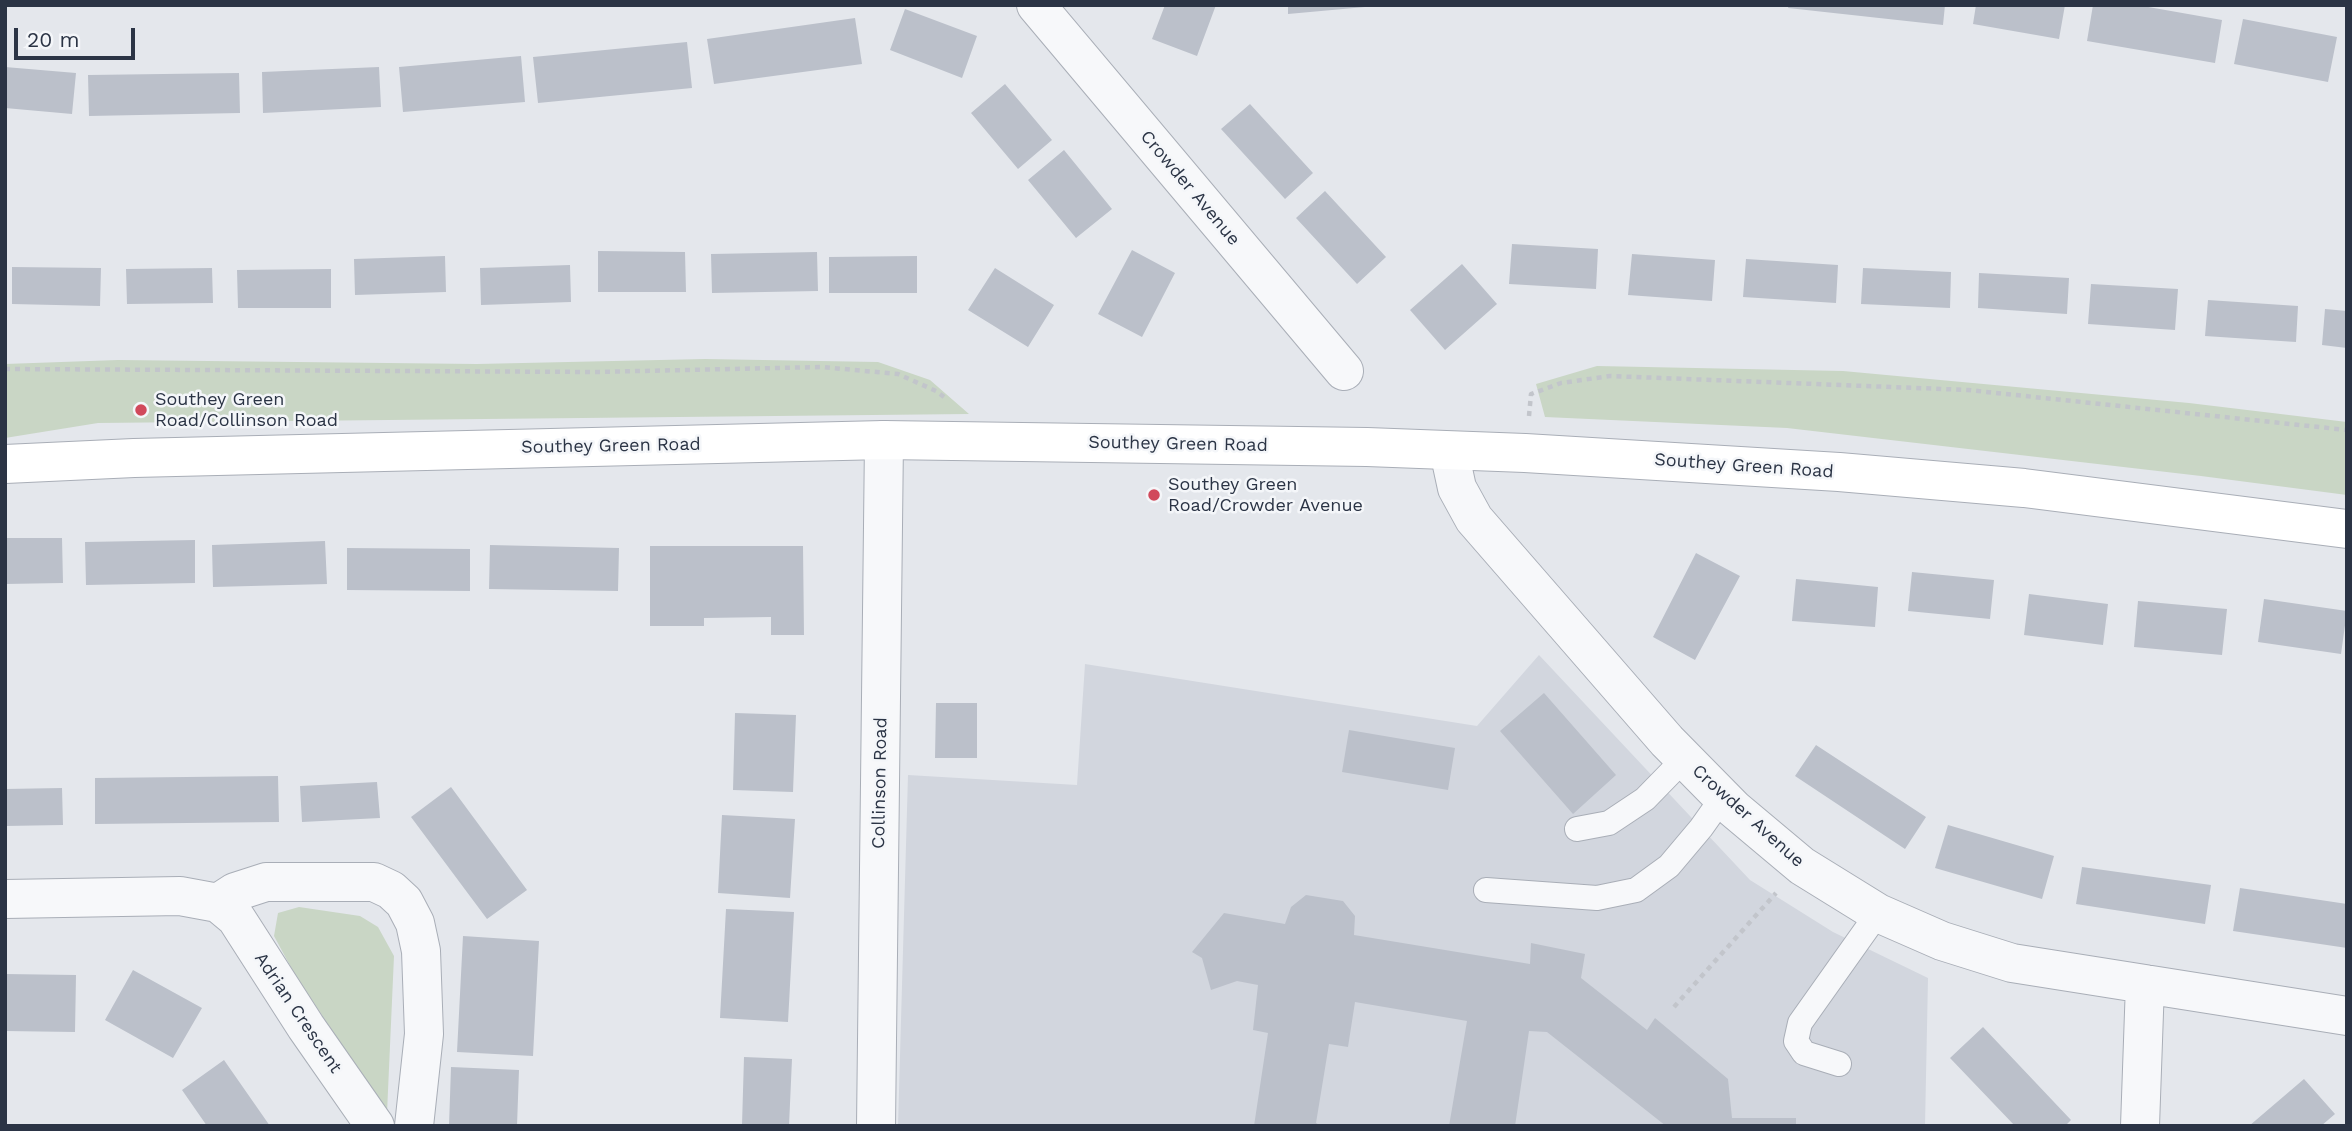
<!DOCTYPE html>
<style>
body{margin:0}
#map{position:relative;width:2352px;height:1131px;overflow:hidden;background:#e4e7ec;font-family:"Work Sans",sans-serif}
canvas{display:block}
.frame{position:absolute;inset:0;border:7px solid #2b3445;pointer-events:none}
.scale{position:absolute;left:14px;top:28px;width:121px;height:32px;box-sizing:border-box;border:4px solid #2b3445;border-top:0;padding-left:9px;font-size:21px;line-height:24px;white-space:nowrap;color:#2b3445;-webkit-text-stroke:5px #f4f6f9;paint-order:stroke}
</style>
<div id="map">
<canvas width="2352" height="1131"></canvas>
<div class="frame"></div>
<div class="scale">20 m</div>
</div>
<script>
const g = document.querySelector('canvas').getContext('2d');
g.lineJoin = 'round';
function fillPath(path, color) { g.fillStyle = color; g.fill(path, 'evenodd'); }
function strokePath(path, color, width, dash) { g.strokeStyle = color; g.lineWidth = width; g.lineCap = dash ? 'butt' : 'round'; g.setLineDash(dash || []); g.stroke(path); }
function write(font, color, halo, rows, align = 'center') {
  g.font = font + ' "Work Sans",sans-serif'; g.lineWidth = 5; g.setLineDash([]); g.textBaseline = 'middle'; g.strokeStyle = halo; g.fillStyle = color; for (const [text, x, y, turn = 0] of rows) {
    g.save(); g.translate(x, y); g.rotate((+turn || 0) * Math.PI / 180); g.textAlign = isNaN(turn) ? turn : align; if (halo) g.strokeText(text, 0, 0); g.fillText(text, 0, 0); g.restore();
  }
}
fillPath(new Path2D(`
 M1539,655l211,225 83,52 95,46 -3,148h-1027l10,-351 169,10 8,-121 392,62z`), '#d2d6de');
fillPath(new Path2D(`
 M705,359l173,3 52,18 39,34 -871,9 -93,15v-74l113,-4 359,4z
 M1597,366l246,5 346,32 158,19v73l-146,-19 -414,-48 -242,-11 -9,-33z
 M299,907l61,9 18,11 16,29 -7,157 -93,-140 -20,-37 4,-23z`), '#c9d6c5');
fillPath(new Path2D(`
 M1165,5h51l-19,51 -45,-17z
 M1288,5h77v2l-77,7z
 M1789,5h156l-2,20 -155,-17z
 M1976,5h89l-6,34 -86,-15z
 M2093,5h44l85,15 -7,43 -128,-22z
 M905,9l72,27 -15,42 -72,-28z
 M855,18l7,46 -148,20 -7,-45z
 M2243,19l94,18 -9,45 -94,-18z
 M687,42l5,46 -154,15 -5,-46z
 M521,56l4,46 -122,10 -4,-45z
 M5,67l71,6 -4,41 -67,-6z
 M379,67l2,40 -118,6 -1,-41z
 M239,73l1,40 -151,3 -1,-41z
 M1005,84l47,56 -34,29 -47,-56z
 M1250,104l63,69 -28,26 -64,-70z
 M1064,150l48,59 -36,29 -48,-58z
 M1325,191l61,66 -29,27 -61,-66z
 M1512,244l86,5 -2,40 -87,-5z
 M1132,250l43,23 -33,64 -44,-23z
 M598,251l87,1 1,40h-88z
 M817,252l1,39 -106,2 -1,-39z
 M1632,254l83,6 -3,41 -84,-6z
 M445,256l1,36 -91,3 -1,-36z
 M917,256v37h-88v-36z
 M1746,259l92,6 -2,38 -93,-6z
 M1462,264l35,40 -52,46 -35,-40z
 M570,265l1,37 -90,3 -1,-37z
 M12,267l89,1 -1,38 -88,-2z
 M212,268l1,35 -86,1 -1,-35z
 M995,268l59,37 -26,42 -60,-37z
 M1863,268l88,4 -1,36 -89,-4z
 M331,269v39h-93l-1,-38z
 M1979,273l90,5 -2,36 -89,-6z
 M2091,284l87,5 -3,41 -87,-6z
 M2208,300l90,6 -2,36 -91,-6z
 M2325,309l22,2v37l-25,-3z
 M5,538h57l1,45 -58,1z
 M195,540v43l-109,2 -1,-43z
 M325,541l2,43 -114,3 -1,-42z
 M490,545l129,3 -1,43 -129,-2z
 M650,546h153l1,89h-33v-18l-67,1v8h-54z
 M347,548l123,1v42l-123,-1z
 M1696,553l44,23 -45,84 -42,-23z
 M1912,572l82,8 -4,39 -82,-8z
 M1796,579l82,8 -3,40 -83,-6z
 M2029,594l79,10 -5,41 -79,-10z
 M2264,599l83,12 -6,43 -83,-12z
 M2138,601l89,8 -5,46 -88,-8z
 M1544,693l72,82 -43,39 -73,-83z
 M936,703h41v55h-42z
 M735,713l61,2 -3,77 -60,-2z
 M1349,730l106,18 -7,42 -106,-18z
 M1816,745l110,72 -21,32 -110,-73z
 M278,776l1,46 -184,2v-46z
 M377,782l3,36 -78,4 -2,-36z
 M451,787l76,103 -40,29 -76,-102z
 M62,788l1,37 -58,1v-37z
 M722,815l73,4 -5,79 -72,-5z
 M1948,825l106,31 -12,43 -107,-31z
 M2082,867l129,18 -6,39 -129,-20z
 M2240,888l107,16v44l-114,-17z
 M1306,895l37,6 12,15 -1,19 176,29 1,-21 54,11 -4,24 66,52 8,-12 73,61 4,39h64v8h-130l-119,-94 -18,-1 -14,95h-66l18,-105 -112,-19 -7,45 -19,-3 -13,79 5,3h-67l14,-93 -15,-3 5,-45 -21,-4 -26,9 -9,-32 -10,-6 32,-39 61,11 6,-17z
 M726,909l68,3 -6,110 -68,-4z
 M463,936l76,5 -6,115 -76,-4z
 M133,970l69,38 -29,50 -68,-38z
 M5,974l71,1 -1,57 -70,-1z
 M1983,1027l88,93 -6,6h-50l-65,-68z
 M744,1057l48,2 -3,67 -47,-1z
 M224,1060l46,66h-63l-25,-36z
 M451,1067l68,3 -2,56h-68z
 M2304,1079l31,35 -14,12h-72z`), '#bbc0ca');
const lane = new Path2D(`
 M1577,829l32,-6 36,-24 39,-40
 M1486,890l111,8 39,-8 33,-24 32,-38 22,-31
 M1839,1064l-35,-11 -8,-12 4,-18 78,-110`);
const street = new Path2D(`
 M1036,5l308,366
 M1449,451l8,37 17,31 193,222 67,68 68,57 76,47 64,28 70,22 335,53
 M5,899l175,-3 38,7 18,15 70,109 69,99
 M218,903l17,-11 31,-10h108l17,8 13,12 11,21 6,28 3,83 -10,92
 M876,1126l8,-686
 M2140,1126l5,-142`);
const secondary = new Path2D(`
 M5,464l129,-6 750,-18 483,7 158,6 314,19 185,16 323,41`);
strokePath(lane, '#a9aeb7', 26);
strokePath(street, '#a9aeb7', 40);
strokePath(secondary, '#a9aeb7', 40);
strokePath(new Path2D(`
 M5,369l590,3 227,-5 76,7 38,17 12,9
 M1529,416l2,-22 30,-11 49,-7 358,14 379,40
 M1674,1007l102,-114`), '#c2c5cb', 4.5, [5, 5]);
strokePath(lane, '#f7f8fa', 24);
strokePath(street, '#f7f8fa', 38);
strokePath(secondary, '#fff', 38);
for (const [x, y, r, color] of [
 [141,410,7,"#d1495b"],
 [1154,495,7,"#d1495b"]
]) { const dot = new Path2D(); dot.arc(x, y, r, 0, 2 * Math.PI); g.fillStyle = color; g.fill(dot); strokePath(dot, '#f4f6f9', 2.5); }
write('18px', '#2b3445', '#f4f6f9', [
 ["Crowder Avenue",1190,188,50],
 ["Southey Green Road",1178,444,1],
 ["Southey Green Road",611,446,-1],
 ["Southey Green Road",1744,466,4],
 ["Collinson Road",880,783,-89],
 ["Crowder Avenue",1748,816,42],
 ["Adrian Crescent",298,1013,56]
]);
write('18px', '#2b3445', '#f4f6f9', [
 ["Southey Green",155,400],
 ["Road/Collinson Road",155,421],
 ["Southey Green",1168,485],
 ["Road/Crowder Avenue",1168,506]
], 'left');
</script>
